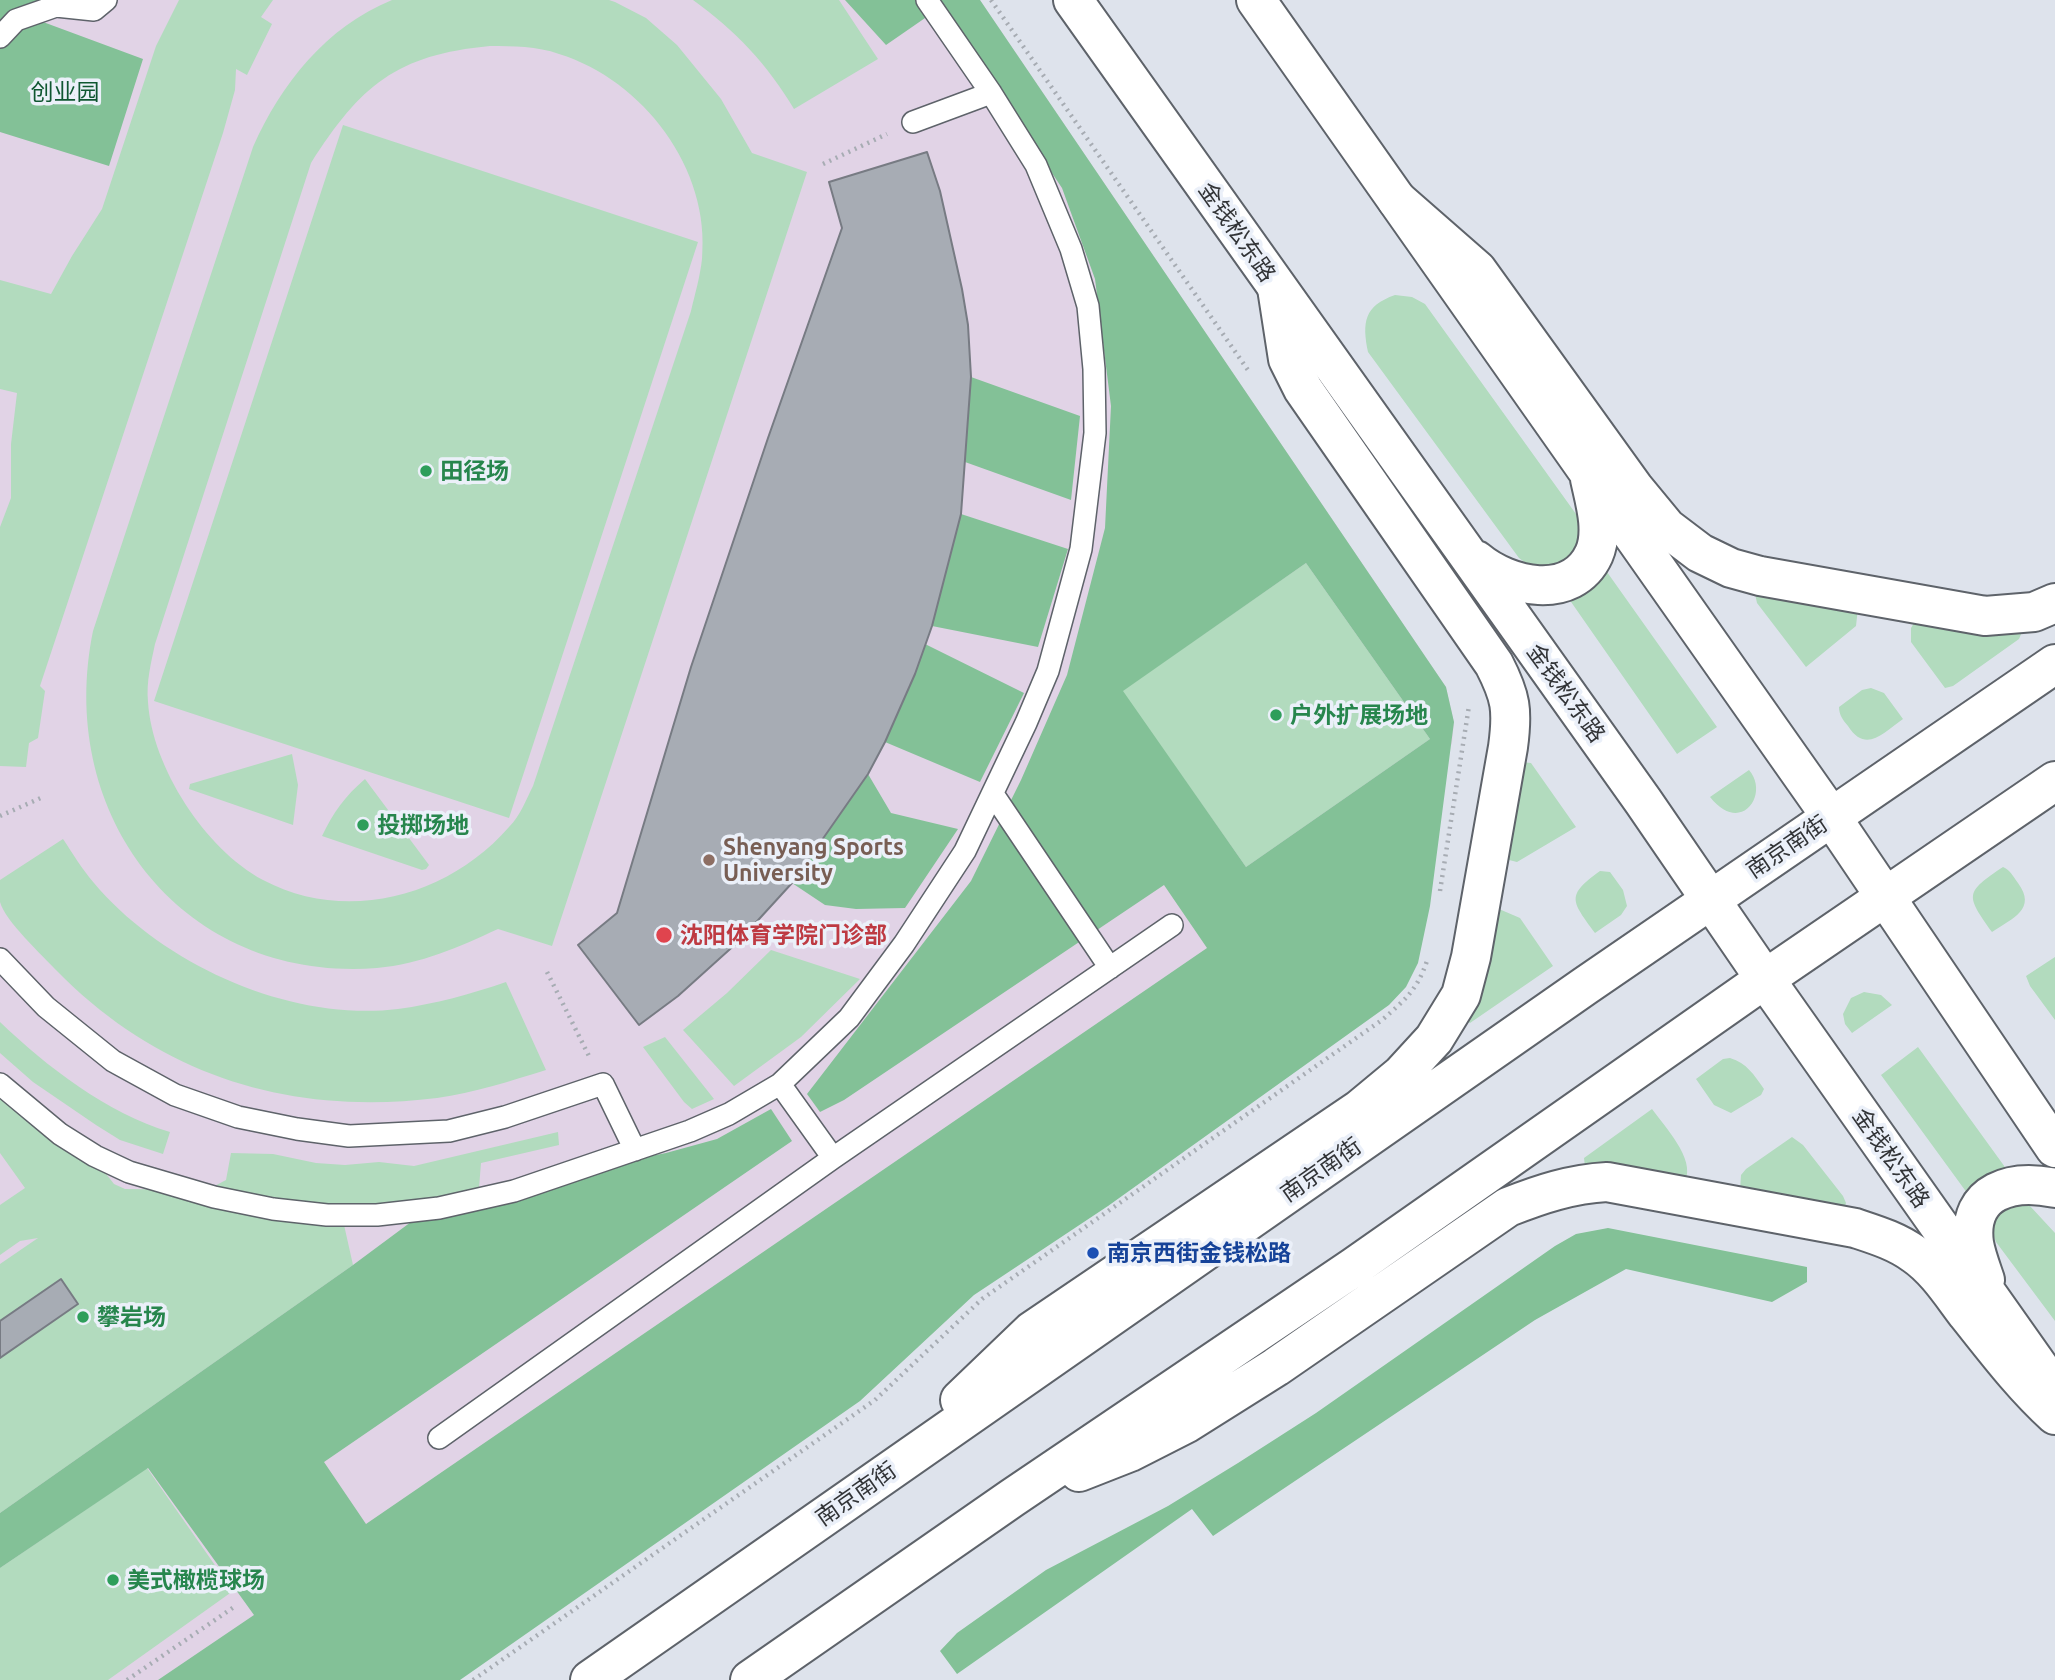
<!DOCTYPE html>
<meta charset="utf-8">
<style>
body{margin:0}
canvas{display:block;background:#dee3ec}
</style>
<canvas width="2055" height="1680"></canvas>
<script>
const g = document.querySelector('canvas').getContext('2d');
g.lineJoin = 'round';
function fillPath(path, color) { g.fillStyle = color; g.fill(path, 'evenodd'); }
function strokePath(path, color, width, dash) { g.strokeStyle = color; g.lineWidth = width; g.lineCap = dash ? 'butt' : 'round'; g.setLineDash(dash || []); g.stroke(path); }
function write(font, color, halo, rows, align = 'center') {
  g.font = font + ' Ubuntu,"Noto Sans SC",sans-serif'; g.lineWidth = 7; g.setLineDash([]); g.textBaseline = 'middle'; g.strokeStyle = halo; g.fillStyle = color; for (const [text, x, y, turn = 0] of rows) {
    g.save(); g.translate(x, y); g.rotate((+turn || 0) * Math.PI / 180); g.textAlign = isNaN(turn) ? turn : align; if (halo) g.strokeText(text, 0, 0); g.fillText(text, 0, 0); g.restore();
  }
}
fillPath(new Path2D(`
 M0,0h980l466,687 8,35 -2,22 -1120,936h-332z`), '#e1d3e6');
fillPath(new Path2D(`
 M179,0h94l-12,17 11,7 -25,51 -11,-6 -1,21 -12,43 -183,553 5,5 -7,47 -9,5 -3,24 -26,-1v-239l11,-29v-54l6,-51 -17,-4v-109l51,14 21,-38 30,-47 54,-163z
 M392,0h217l6,2 31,16 31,27 44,54 31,54 55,19 -255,774 -54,-17c-39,18 -77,35 -121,39 -194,15 -322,-152 -284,-337l160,-484c28,-63 73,-120 139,-147zM490,46c23,0 47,0 69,8 84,26 152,115 143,205 -2,18 -7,35 -11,52l-158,475c-7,14 -13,30 -24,41 -61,70 -163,97 -246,53 -58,-31 -111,-113 -115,-178 -2,-20 3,-39 7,-58l156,-481c50,-78 85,-108 179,-117z
 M693,0h146l39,59 -84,50c-26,-44 -59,-79 -101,-109z
 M343,125l355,117 -189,576 -355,-117z
 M1395,295l17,2 13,7 151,210c11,27 8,33 -12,53h-33l-12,-9 -151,-206c-6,-30 -4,-46 27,-57z
 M1306,563l124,176 -184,128 -124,-176z
 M1607,572l110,155 -40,27 -108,-155 29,-18z
 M1754,589l104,19 -2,18 -50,41 -49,-64z
 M1914,623l108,9 -3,7 -66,47 -8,2 -34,-46v-14z
 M1871,688l13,5 19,26c-20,14 -37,35 -55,7 -5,-6 -9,-11 -9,-19l23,-17z
 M292,754l6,31 -5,40 -104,-36 1,-5z
 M1521,762l10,1 45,64 -59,35 -12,-3z
 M1749,770c21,24 -8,66 -39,27z
 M365,779l64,86 -3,4 -4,1 -100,-34c11,-23 23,-40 43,-57z
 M63,839c10,15 19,30 31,44 69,82 196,139 304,126 37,-5 73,-15 108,-27l40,88c-36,11 -72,23 -109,28 -145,18 -276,-21 -380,-127 -14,-15 -52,-50 -57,-69 0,-6 0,-15 0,-22z
 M2003,867c7,3 10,9 15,16 19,26 -5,35 -26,49 -26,-37 -28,-39 11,-65z
 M1600,871l10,1 13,18 4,16 -6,9 -26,18c-23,-32 -30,-37 5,-62z
 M1499,909l21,9 33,48 -83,57 -6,-4z
 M771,950l89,29 -59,58 -67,49 -51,-56 44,-37z
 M2055,957v63l-25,-34 -4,-10z
 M1864,992l17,3 11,10 -40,28 -7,-9 -2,-10 8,-16z
 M0,1022c47,45 107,91 170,110l-7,22 -43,-14 -24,-15 -63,-43 -33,-29z
 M665,1037l49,62 -22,10 -8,-7 -41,-55z
 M1918,1047l92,127 -40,23 -89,-122z
 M1730,1058c17,5 24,17 34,31l-3,6 -30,18 -17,-8 -18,-26 27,-20z
 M0,1095l103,75 11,14 11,5 82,1 19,-10 5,-27 42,1 43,9 29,2 34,-3 35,4 144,-34 1,13 -78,18 -2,25 -72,16 -67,3 13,58 -353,248v-249l38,-26 -18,3 -20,14v-50l25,-17 -25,-35z
 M1652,1109c12,17 44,50 33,72l-100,-14 -1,-9z
 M1792,1137l11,8 40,51 3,7 -2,6 -104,-18 1,-16 5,-6z
 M2018,1202l12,4 25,27v88l-59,-79 -6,-15 4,-13z
 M147,1468l86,123 -125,89h-108v-112z`), '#b2dbbe');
fillPath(new Path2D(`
 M0,0h47l-12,19 108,40 -34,107 -109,-34z
 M845,0h135l466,687 8,35 -24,184 -12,57 -12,24 -17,18 -281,201 -134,89 -114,106 -400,279h-302l96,-65 -106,-147 -148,100v-55l353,-248 93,-69 220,-43 51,-14 54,-30 21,32 -468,321 42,62 841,-576 -43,-63 -320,215 -24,12 -13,-18 164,-213 50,-101 46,-105 38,-147 6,-122 -16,-127 -33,-91 -121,-181 -55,38zM1306,563l124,176 -184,128 -123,-176z
 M971,377l109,39 -9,84 -106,-38z
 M961,514l107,35 -30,98 -106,-21z
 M925,644l99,49 -44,89 -95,-40 30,-68z
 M868,774l23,39 67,16 -53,79 -49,1 -31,-4 -33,-22z
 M1608,1228l199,39v15l-35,20 -146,-33 -91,51 -322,216 -21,-27 -235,165 -17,-23 17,-18 89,-63 122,-64 70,-43 78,-50 239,-167 21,-12z`), '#83c197');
const building = new Path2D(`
 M927,152l13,39 22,98 6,36 3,52 -10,137 -29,112 -17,48 -30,68 -17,32 -76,109 -53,58 -61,55 -39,29 -61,-80 39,-32 74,-246 77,-229 74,-210 -13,-46z
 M61,1279l17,25 -78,54v-37z`);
fillPath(building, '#a7acb4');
strokePath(building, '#777b83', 2);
const service = new Path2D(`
 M0,37l16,-17 40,-14 38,4 12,-10
 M913,122l78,-29
 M993,794l117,174
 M0,959l46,48 67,54 62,34 63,22 59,12 52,7 100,-5 56,-14 98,-33 32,66
 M0,1084l60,50 35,22 34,16 85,25 59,12 54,6h50l62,-7 75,-17 176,-60 39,-17 51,-30 69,-66 55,-74 61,-93 61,-128 22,-52 33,-122 14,-116 -1,-64 -6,-63 -17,-57 -35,-84 -45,-72 -64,-93
 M780,1084l53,74
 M439,1438l394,-280 339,-233`);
const secondary = new Path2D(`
 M1073,0l570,801 122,178 290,411
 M1256,0l576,818 223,330
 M1476,560c32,27 96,42 118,-6 10,-23 1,-52 -4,-75
 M1985,1280c-4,-12 -9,-25 -11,-37 -7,-53 39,-64 81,-55`);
const primary = new Path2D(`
 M1397,200l80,70 157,218 33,40 33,25 31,15 29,8 225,40 49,-4 21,-9
 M960,1400l72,-69 328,-222 41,-34 33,-36 27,-44 10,-38 37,-210c5,-37 3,-50 -14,-83l-191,-275 -15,-30 -11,-71
 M1079,1472l51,-20 57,-29 89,-56 232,-160c33,-13 63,-23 99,-25l248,46c21,7 41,13 59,26 22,15 37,39 53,60 28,35 55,71 88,101
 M590,1680l995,-694 470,-322
 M750,1680l262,-182 342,-231 411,-288 290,-198`);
strokePath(service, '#5e636a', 24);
strokePath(secondary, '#5e636a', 42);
strokePath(primary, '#5e636a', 42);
strokePath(new Path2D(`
 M991,0l259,373
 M823,164l64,-30
 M0,816l43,-19
 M1440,891l29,-185
 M547,972l43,86
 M127,1680l107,-73
 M473,1680l402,-280 107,-101 400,-279c23,-20 35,-30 45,-59`), '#a7acb3', 4.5, [2, 5]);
strokePath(service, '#fff', 21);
strokePath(secondary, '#fff', 38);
strokePath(primary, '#fff', 38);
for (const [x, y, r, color] of [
 [426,471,7,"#2e9e5b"],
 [1276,715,7,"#2e9e5b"],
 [363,825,7,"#2e9e5b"],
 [709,860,7,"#8d6e63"],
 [664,935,9,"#e0444e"],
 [1093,1253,7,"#1a4fb4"],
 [83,1317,7,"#2e9e5b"],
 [113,1580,7,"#2e9e5b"]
]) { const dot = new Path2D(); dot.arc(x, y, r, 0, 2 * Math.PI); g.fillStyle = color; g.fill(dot); strokePath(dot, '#ebf0f9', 2.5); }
write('23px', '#0f5731', '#ebf0f9', [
 ["创业园",65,92]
]);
write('23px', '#323437', '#ebf0f9', [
 ["金钱松东路",1237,232,55],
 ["金钱松东路",1566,693,54],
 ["南京南街",1787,847,-34],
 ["金钱松东路",1891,1158,55],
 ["南京南街",1321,1170,-35],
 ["南京南街",856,1494,-35]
]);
write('bold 23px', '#27864d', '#ebf0f9', [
 ["田径场",440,471],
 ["户外扩展场地",1290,715],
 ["投掷场地",377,825],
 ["攀岩场",97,1317],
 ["美式橄榄球场",127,1580]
], 'left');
write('bold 23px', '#785e54', '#ebf0f9', [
 ["Shenyang Sports",723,847],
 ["University",723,873]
], 'left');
write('bold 23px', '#be3a42', '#ebf0f9', [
 ["沈阳体育学院门诊部",680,935]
], 'left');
write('bold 23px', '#164399', '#ebf0f9', [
 ["南京西街金钱松路",1107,1253]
], 'left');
</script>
